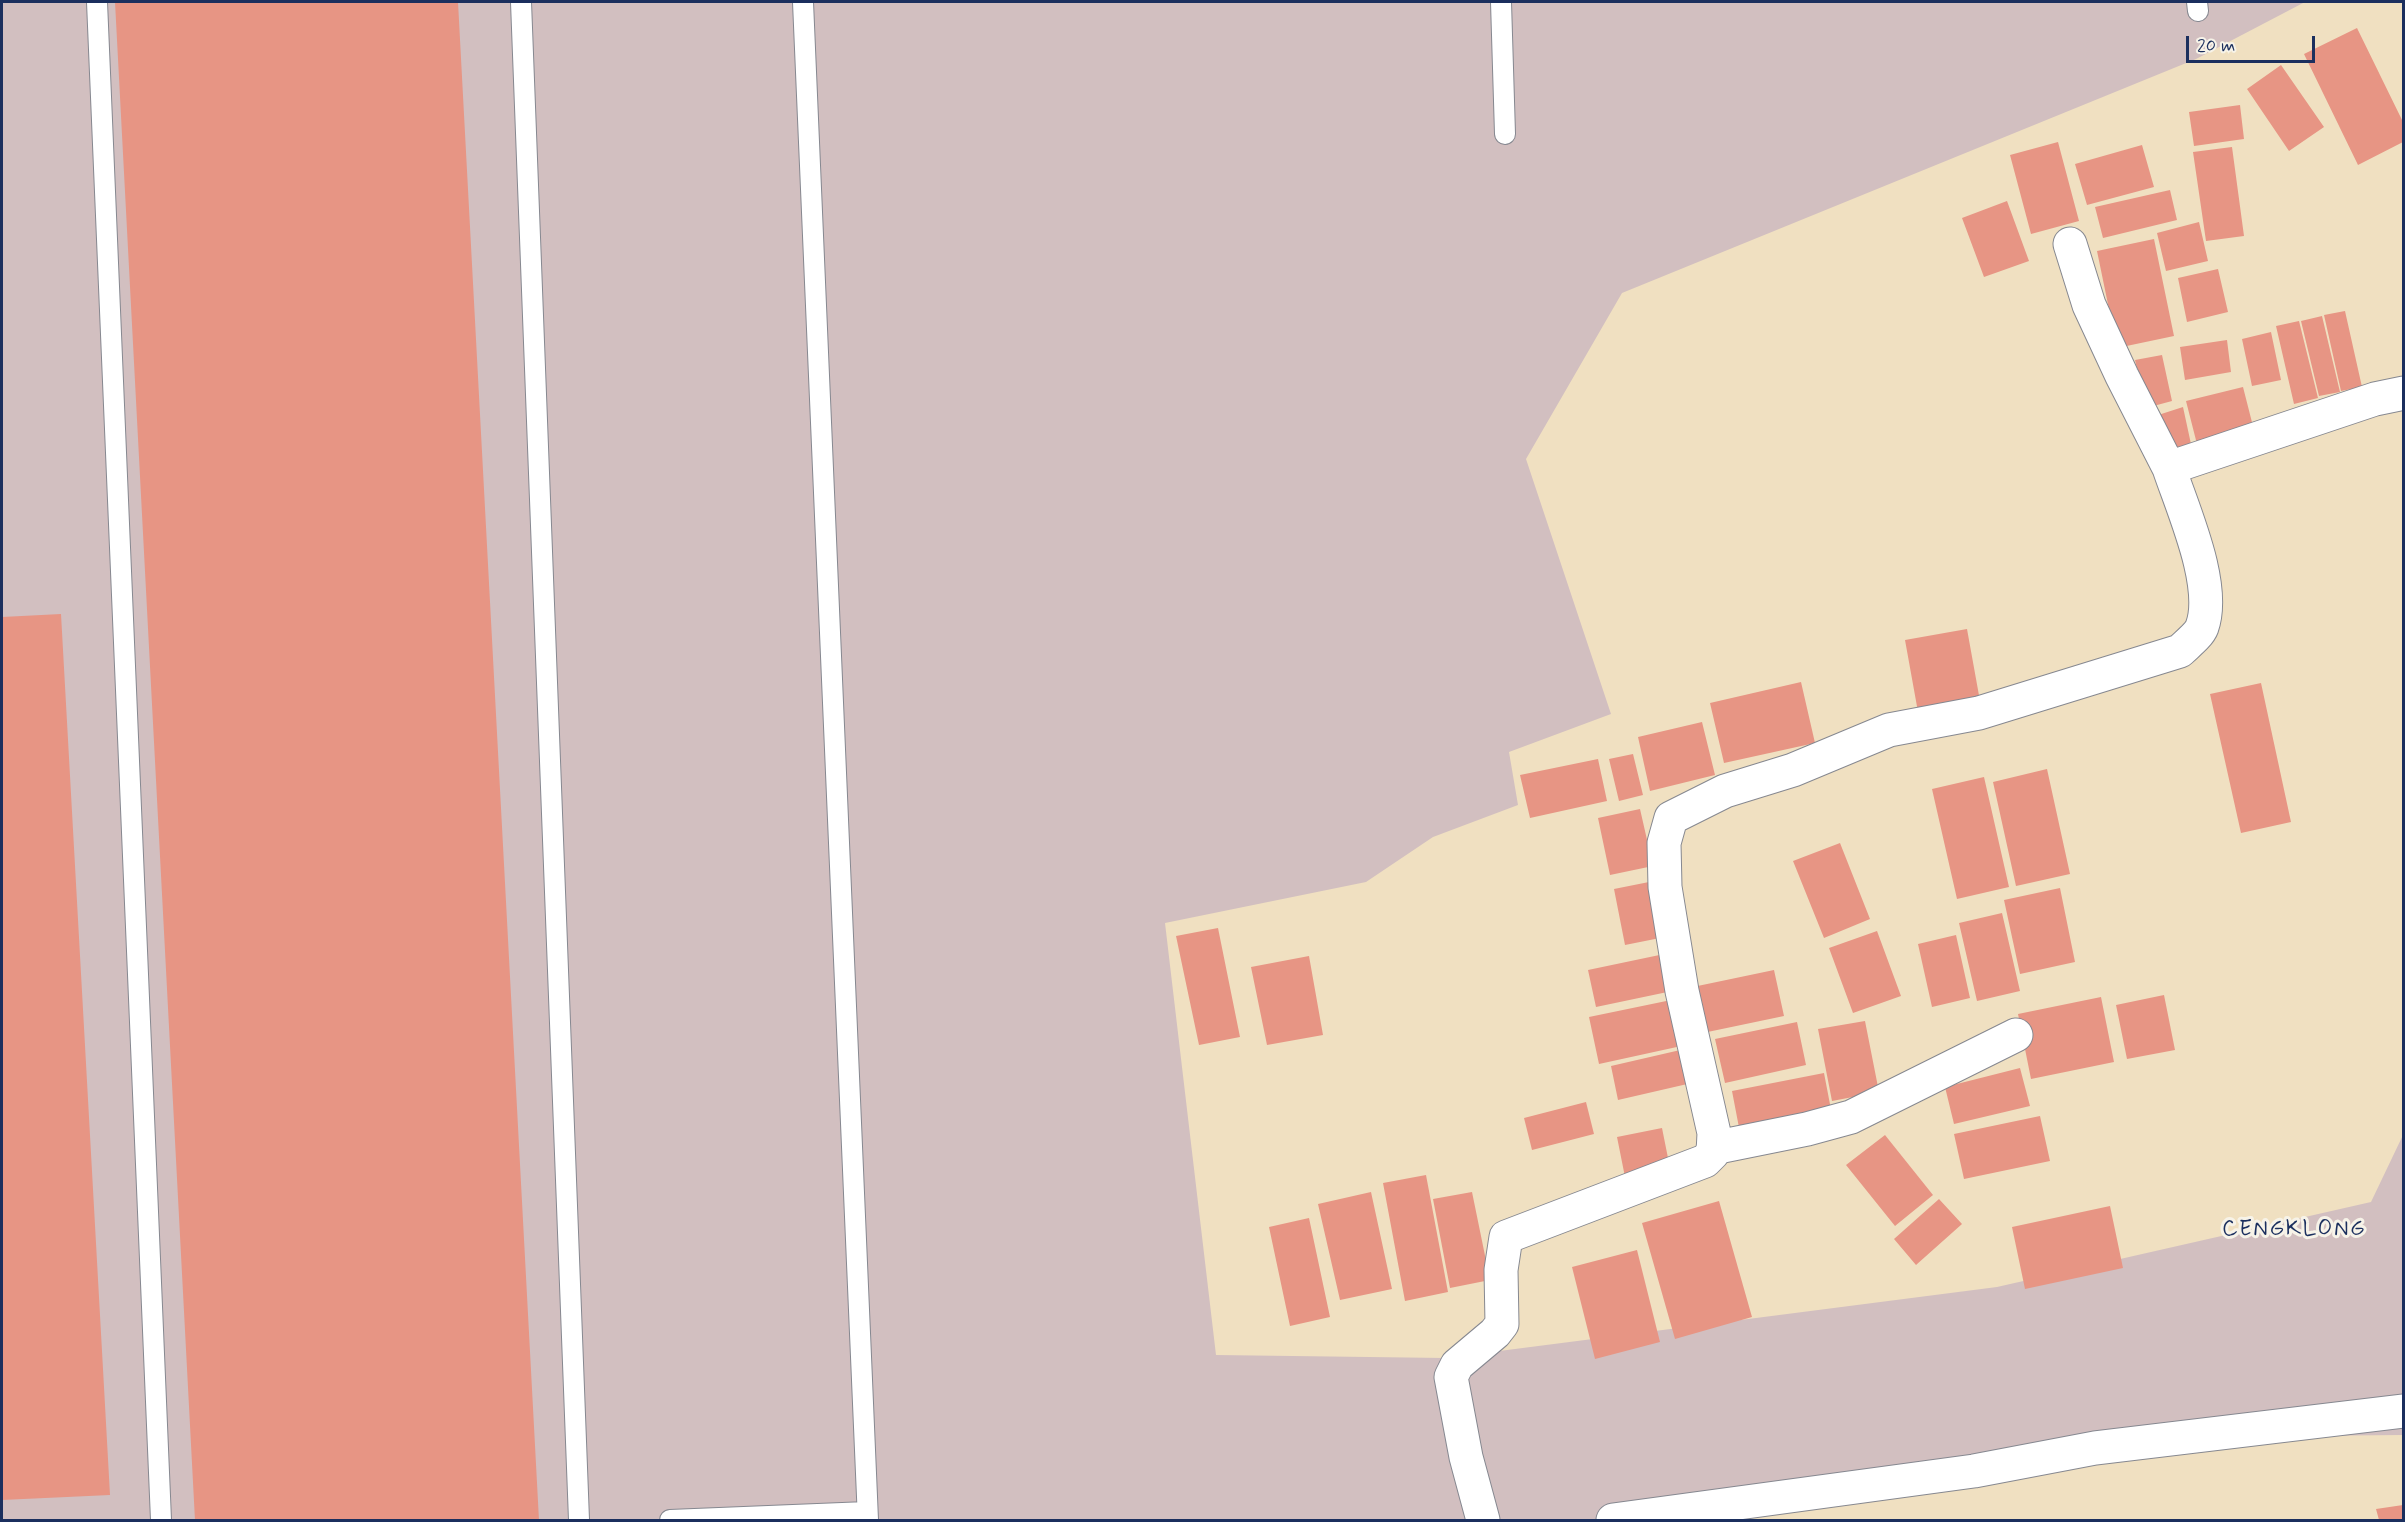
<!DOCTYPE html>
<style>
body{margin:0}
#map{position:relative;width:2405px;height:1522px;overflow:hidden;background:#f0e0c1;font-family:Mynerve,sans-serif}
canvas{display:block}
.frame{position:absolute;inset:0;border:3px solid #1b2f5e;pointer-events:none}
.scale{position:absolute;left:2186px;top:36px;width:129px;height:27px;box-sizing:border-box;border:3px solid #1b2f5e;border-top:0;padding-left:8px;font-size:18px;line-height:21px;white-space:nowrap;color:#1b2f5e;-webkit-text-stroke:4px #f7f3e8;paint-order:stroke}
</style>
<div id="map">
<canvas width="2405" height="1522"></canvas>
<div class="frame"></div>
<div class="scale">20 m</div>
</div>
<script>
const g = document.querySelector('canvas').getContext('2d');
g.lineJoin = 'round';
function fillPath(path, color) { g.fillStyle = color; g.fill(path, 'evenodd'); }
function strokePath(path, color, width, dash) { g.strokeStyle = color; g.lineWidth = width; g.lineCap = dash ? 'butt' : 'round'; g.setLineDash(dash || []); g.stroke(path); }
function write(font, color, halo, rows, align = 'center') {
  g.font = font + ' Mynerve,sans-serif'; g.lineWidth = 6; g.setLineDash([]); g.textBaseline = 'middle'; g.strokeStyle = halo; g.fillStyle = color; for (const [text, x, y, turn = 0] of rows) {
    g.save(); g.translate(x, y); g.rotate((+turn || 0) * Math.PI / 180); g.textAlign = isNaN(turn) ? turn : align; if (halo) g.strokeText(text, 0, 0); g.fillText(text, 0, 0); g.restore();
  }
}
fillPath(new Path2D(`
 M2,2h2303l-109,57 -574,234 -96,166 85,255 -102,38 9,53 -85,32 -67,45 -201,41 51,432 229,3 552,-71 374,-85 32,-67v300l-108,1 -676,84h-1617z`), '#d2bfc0');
fillPath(new Path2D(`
 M115,2h343l81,1518h-344z
 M2357,28l46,94v20l-45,23 -54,-111z
 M2281,65l43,62 -35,24 -42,-62z
 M2240,105l4,34 -50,7 -5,-34z
 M2058,142l21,79 -48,13 -21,-79z
 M2142,145l12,42 -67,18 -12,-41z
 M2232,147l12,89 -38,5 -13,-89z
 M2170,190l7,30 -74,18 -8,-31z
 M2007,201l22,60 -45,16 -22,-59z
 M2199,222l9,39 -42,10 -9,-38z
 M2154,239l20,97 -57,12 -20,-97z
 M2218,269l10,43 -41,10 -9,-44z
 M2345,311l17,76 -21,4 -17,-76z
 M2322,316l18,76 -21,4 -18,-75z
 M2299,321l19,77 -24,6 -18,-78z
 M2271,332l10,48 -29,6 -10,-47z
 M2227,340l4,32 -46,8 -5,-33z
 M2162,355l10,46 -26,7 -11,-48z
 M2243,387l13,51 -57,14 -13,-51z
 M2183,407l11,51 -25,3 -17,-44z
 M61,614l49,881 -108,5v-883z
 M1967,629l13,72 -62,11 -13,-72z
 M1801,682l14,61 -91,20 -14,-60z
 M2261,683l30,139 -50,11 -31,-139z
 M1702,722l13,53 -65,16 -12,-54z
 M1633,754l10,41 -24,6 -10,-42z
 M1598,759l9,42 -77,17 -10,-43z
 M2047,769l23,105 -54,12 -23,-104z
 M1984,777l25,110 -52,12 -25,-110z
 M1640,809l13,57 -43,9 -12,-57z
 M1840,843l30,76 -46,19 -31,-77z
 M1659,880l11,56 -45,9 -11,-56z
 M2060,888l15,74 -55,12 -16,-74z
 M2002,913l18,78 -43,10 -18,-78z
 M1218,928l22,109 -41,8 -23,-109z
 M1877,931l24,65 -48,17 -24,-65z
 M1956,935l14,63 -38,9 -14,-63z
 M1669,953l8,37 -81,17 -8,-37z
 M1309,956l14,79 -56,10 -16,-78z
 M1774,970l10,46 -86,18 -10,-46z
 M2164,995l11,55 -48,9 -11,-54z
 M2101,997l13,65 -83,17 -13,-65z
 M1676,999l10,46 -87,19 -10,-47z
 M1865,1021l14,71 -47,9 -14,-72z
 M1797,1022l9,43 -81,18 -10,-44z
 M1689,1048l7,34 -78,18 -7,-34z
 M2020,1068l10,38 -76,18 -9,-37z
 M1824,1073l9,47 -92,18 -9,-47z
 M1586,1102l8,32 -62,16 -8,-32z
 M2040,1116l10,45 -86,18 -10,-45z
 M1662,1128l9,45 -45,9 -9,-45z
 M1885,1135l48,60 -38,31 -49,-61z
 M1426,1175l22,117 -43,9 -22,-118z
 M1371,1192l21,97 -52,11 -22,-96z
 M1472,1192l18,88 -40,8 -17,-89z
 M1939,1199l23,25 -46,41 -22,-26z
 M1719,1201l33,116 -77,22 -33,-116z
 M2110,1206l13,62 -98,21 -13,-62z
 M1309,1218l21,99 -40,9 -21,-99z
 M1637,1250l23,92 -65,17 -23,-92z
 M2403,1505v15h-24l-3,-11z`), '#e79584');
const lane = new Path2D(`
 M97,2l64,1518
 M521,2l58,1518
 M803,2l65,1518
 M1501,2l4,132
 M2197,2l1,9
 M670,1520l197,-8`);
const street = new Path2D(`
 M2070,244l19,61 33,71 47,92
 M1713,1148l94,-19 44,-12 165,-82
 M1483,1520l-17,-63 -15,-80 6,-12 38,-32 7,-9 -1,-54 5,-33 199,-76 8,-8 1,-20 -32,-142 -17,-104 -1,-44 7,-25 54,-27 68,-21 96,-40 90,-17 201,-62c7,-7 19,-16 22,-24 15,-42 -19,-117 -33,-159l206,-69 29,-6
 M1613,1520l361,-49 121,-23 309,-37`);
strokePath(lane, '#868890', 22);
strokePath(street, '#868890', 35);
strokePath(lane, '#fff', 20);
strokePath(street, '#fff', 33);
g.letterSpacing = '1.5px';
write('22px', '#1b2f5e', '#f7f3e8', [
 ["CENGKLONG",2294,1230]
]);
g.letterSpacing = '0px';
</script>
